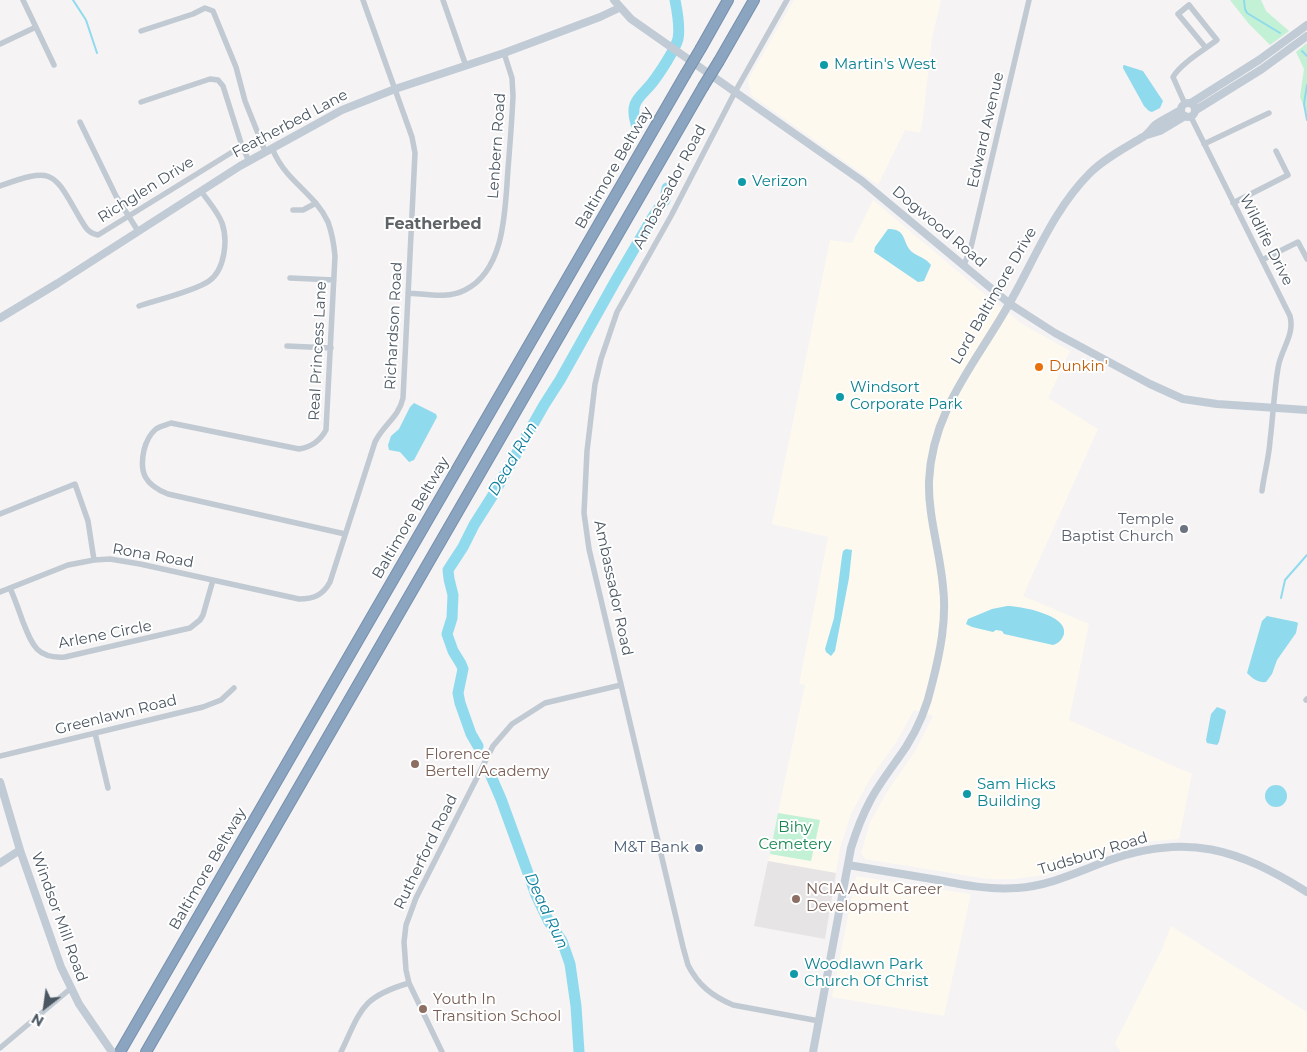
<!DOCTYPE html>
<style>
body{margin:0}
#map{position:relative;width:1307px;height:1052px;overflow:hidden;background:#f5f3f3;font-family:Montserrat,sans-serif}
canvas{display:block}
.north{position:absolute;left:20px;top:982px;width:50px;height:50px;-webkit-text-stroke:4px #fff;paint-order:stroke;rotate:210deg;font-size:14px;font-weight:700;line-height:20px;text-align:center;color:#4a5661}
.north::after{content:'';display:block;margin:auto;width:18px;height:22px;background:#4a5661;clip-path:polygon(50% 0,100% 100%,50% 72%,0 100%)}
</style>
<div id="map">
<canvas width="1307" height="1052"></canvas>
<div class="north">N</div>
</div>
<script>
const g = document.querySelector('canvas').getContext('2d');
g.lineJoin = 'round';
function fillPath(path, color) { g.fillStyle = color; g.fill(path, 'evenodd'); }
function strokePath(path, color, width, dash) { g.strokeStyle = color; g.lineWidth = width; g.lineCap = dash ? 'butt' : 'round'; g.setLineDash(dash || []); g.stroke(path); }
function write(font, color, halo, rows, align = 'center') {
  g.font = font + ' Montserrat,sans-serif'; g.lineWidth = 4; g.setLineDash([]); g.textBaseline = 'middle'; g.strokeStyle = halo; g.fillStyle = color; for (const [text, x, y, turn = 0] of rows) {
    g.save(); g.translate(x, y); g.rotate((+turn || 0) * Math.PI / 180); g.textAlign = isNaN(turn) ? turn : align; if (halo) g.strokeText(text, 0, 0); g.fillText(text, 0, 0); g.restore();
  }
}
fillPath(new Path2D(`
 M794,0h147l-9,38 -9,80 -3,15 -15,-3 -27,55 -127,-90 -3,-15z
 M873,200l121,102 30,23 46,26 -22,47 50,31 -75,167 66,28 -20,96 123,54 -13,65 -39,3 -21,6 -70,26 -33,5h-28l-123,-20 -4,-6 9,-31 17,-30 28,-41 18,-35 -19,-6 -17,31 -27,38 -19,35 -11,34 -4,25 -68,-12 2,-7 41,7 9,-41 -42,-7 27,-128 -6,-1 29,-147 -56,-13 58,-284 22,3z
 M856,876l115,18 -27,122 -112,-19z
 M1171,926l136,86v40h-186l-6,-9 47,-94z`), '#fdf9ef');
fillPath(new Path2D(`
 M768,861l68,12 -11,66 -71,-13z`), '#e6e4e5');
fillPath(new Path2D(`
 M1230,0h31l5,11 23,20 -19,14 -21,-21z
 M1307,43v71l-7,-17 4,-28 -8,-17z
 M778,813l42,7 -9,41 -41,-7z`), '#c3f1d5');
fillPath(new Path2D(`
 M1124,65l19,6 20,30 -3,7 -8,4 -3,-1 -5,-5 -21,-38v-2z
 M888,229c19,-1 14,14 24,23 7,5 14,6 19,13l-7,16 -6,1 -44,-30 1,-5z
 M414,403l22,11 1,3 -23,43 -5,2 -9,-10 -11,-2 -1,-5 3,-9 8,-7 11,-22z
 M846,549l6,1 -3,28 -14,73 -4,5 -5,-4 -1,-3 9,-31 8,-62 1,-5z
 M1007,606c14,0 61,9 57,28 -2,6 -5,9 -11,11l-49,-11 -2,-3 -6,-1 -3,2 -21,-5 -6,-3 2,-5 24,-10z
 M1267,616l29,6 2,1 -2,10 -19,27 -5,14 -6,8c-8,1 -14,-4 -19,-9l15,-52z
 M1217,707l8,3 1,2 -7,30 -2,3 -10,-2 -1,-3 5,-26z
 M1265 796a11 11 0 1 1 22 0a11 11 0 1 1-22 0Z`), '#90daee');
strokePath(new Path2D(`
 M73,0l13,20 11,33
 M1244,0l1,9 2,4 33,20
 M1302,51l5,5
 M1307,85l-3,19 3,16
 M1281,598l4,-18 22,-25`), '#90daee', 2);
strokePath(new Path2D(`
 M636,124c-7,-23 4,-26 16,-41 7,-9 23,-33 26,-44 2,-10 -1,-29 -3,-39
 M478,746l-7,-12 -11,-31 -2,-10 5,-24 -2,-5 -8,-13 -6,-17 5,-16 1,-23 -4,-16 -1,-9 15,-23 11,-22 19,-30 51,-90 16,-25 56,-100 38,-65 11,-15 2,-12
 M491,776l10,23 35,96 13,27 13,19 8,23 6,42 3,46`), '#90daee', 11);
const highway = new Path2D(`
 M701,48l27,-48
 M719,61l35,-61
 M120,1052l565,-977
 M146,1052l557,-965`);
strokePath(highway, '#7690ad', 12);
strokePath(new Path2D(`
 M23,0l31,65
 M443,0l23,66
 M787,0l-52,92 -64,124 -54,96 -16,47 -6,25 -8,67 -3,62 5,36 94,398 5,18c10,20 24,31 45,40l86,16
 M141,31l52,-17 12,-6 8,3 23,56 9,34 20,50
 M0,44l36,-17
 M141,102l69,-23 8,1 5,6 19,60 7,15
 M1185,104l-12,-27c7,-13 31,-27 44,-37l-28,-35 -11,9 28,34
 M1191,117l99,199c5,19 -9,33 -12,52 -4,24 -5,49 -8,73 -1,17 -6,33 -8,50
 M80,122l36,74 22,35
 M1204,144l65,-31
 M272,148c4,10 9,18 16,26 14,16 31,28 40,48 4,11 6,23 7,34l-9,174c-6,11 -14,17 -27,19l-128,-26c-5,2 -11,3 -15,6 -6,5 -10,13 -12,21 -5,23 1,35 24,44l177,40
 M0,186c55,-20 53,-14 81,34 5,8 7,13 17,15l144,-89
 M1233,203l55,-28 -12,-24
 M293,210h10l13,-7
 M1262,260l36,-18 9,17
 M964,265l7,-18 58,-247
 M290,278l44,2
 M408,293c19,1 40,6 57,-3 41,-20 40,-83 43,-121 2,-25 4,-49 5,-73l-1,-18 -8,-25
 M139,306c18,-6 56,-15 70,-25 16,-11 19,-41 13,-58 -4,-11 -14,-22 -21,-32
 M287,346l44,2
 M0,514l75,-30 13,37 6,39
 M10,588c5,11 9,23 13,34 9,23 14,37 42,35l125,-29 10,-8 3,-5 10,-35
 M0,592l68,-27 26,-5 16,-1 30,5 159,35c15,0 24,-4 31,-17l45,-140c8,-17 24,-25 28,-44l12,-245 -3,-16 -49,-137
 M1306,700l1,-1
 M95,733l13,55
 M0,756l203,-49 18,-7 13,-12
 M0,1048l70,-59
 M341,1052c20,-42 20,-55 68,-69
 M442,1052l-33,-69 -3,-13 -2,-28 2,-17 10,-27 77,-152 19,-22 33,-21 76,-18`), '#c1cad2', 5.5);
strokePath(new Path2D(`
 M614,0l17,19 231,162 148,123 45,29 95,51 33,15 34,5 90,6
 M1181 110a7 7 0 1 1 14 0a7 7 0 1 1-14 0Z
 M1191,103l68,-43 48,-35
 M1196,110l66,-41 45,-33
 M1147,135l13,-4 25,-15
 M0,318l58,-35 182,-117 102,-56 53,-21 109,-36 96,-36 19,-9
 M0,782l20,68 41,117 18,37 33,48
 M0,863l20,-13
 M848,865c30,5 60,10 90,15 26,5 52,10 79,8 32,-2 60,-16 90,-27 80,-29 131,-12 200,31
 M813,1052l38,-204c5,-16 11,-32 19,-47 10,-19 24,-36 36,-54 12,-19 21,-40 26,-63 8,-31 15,-65 11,-97 -3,-36 -15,-70 -14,-106 3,-71 47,-118 80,-177 26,-45 44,-94 81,-131 15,-15 35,-25 53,-36 5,-3 8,-8 12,-12 8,-6 18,-10 26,-15`), '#c1cbd6', 8);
strokePath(highway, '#8ba5c1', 10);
const highwayBridge = new Path2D(`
 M685,75l16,-27
 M703,87l16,-26`);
strokePath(highwayBridge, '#7690ad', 12, []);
strokePath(highwayBridge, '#8ba5c1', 10);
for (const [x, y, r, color] of [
 [824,65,5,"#0f9aa8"],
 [742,182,5,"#0f9aa8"],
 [1039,367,5,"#e8710a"],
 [840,397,5,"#0f9aa8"],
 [1184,529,5,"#6b7280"],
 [415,764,5,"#8d6e63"],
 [967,794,5,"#0f9aa8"],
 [699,848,5,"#5c6f8a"],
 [796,899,5,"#8d6e63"],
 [794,974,5,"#0f9aa8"],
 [423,1009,5,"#8d6e63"]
]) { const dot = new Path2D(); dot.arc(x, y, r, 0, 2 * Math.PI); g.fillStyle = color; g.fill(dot); strokePath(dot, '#fff', 2); }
write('15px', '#0d838f', '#fff', [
 ["Martin's West",834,65],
 ["Verizon",752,182],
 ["Windsort",850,388],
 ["Corporate Park",850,405],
 ["Sam Hicks",977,785],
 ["Building",977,802],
 ["Woodlawn Park",804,965],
 ["Church Of Christ",804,982]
], 'left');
write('15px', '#4a5661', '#fff', [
 ["Featherbed Lane",290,124,-28],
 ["Edward Avenue",986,130,-77],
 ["Lenbern Road",497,146,-86],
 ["Baltimore Beltway",614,168,-60],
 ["Ambassador Road",670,187,-62],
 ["Richglen Drive",146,190,-32],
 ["Dogwood Road",939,227,40],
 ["Wildlife Drive",1266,240,63],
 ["Lord Baltimore Drive",994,296,-60],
 ["Richardson Road",394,326,-87],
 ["Real Princess Lane",318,351,-87],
 ["Baltimore Beltway",411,518,-60],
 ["Rona Road",153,556,10],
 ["Ambassador Road",613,588,78],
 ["Arlene Circle",105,635,-11],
 ["Greenlawn Road",116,715,-14],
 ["Rutherford Road",426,852,-64],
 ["Tudsbury Road",1093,854,-17],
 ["Baltimore Beltway",208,869,-60],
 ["Windsor Mill Road",59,917,70]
]);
write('15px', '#c56008', '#fff', [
 ["Dunkin'",1049,367]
], 'left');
write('15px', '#5b616d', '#fff', [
 ["Temple",1174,520],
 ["Baptist Church",1174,537]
], 'right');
write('15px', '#785e54', '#fff', [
 ["Florence",425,755],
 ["Bertell Academy",425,772],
 ["NCIA Adult Career",806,890],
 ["Development",806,907],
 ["Youth In",433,1000],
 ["Transition School",433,1017]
], 'left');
write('15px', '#17864f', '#fff', [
 ["Bihy",795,828],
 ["Cemetery",795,845]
]);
write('15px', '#4e5e75', '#fff', [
 ["M&T Bank",689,848]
], 'right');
write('bold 16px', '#5f6368', '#fff', [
 ["Featherbed",433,224]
]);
write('italic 16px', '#0c7c9b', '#fff', [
 ["Dead Run",513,459,-60],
 ["Dead Run",546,911,65]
]);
</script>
